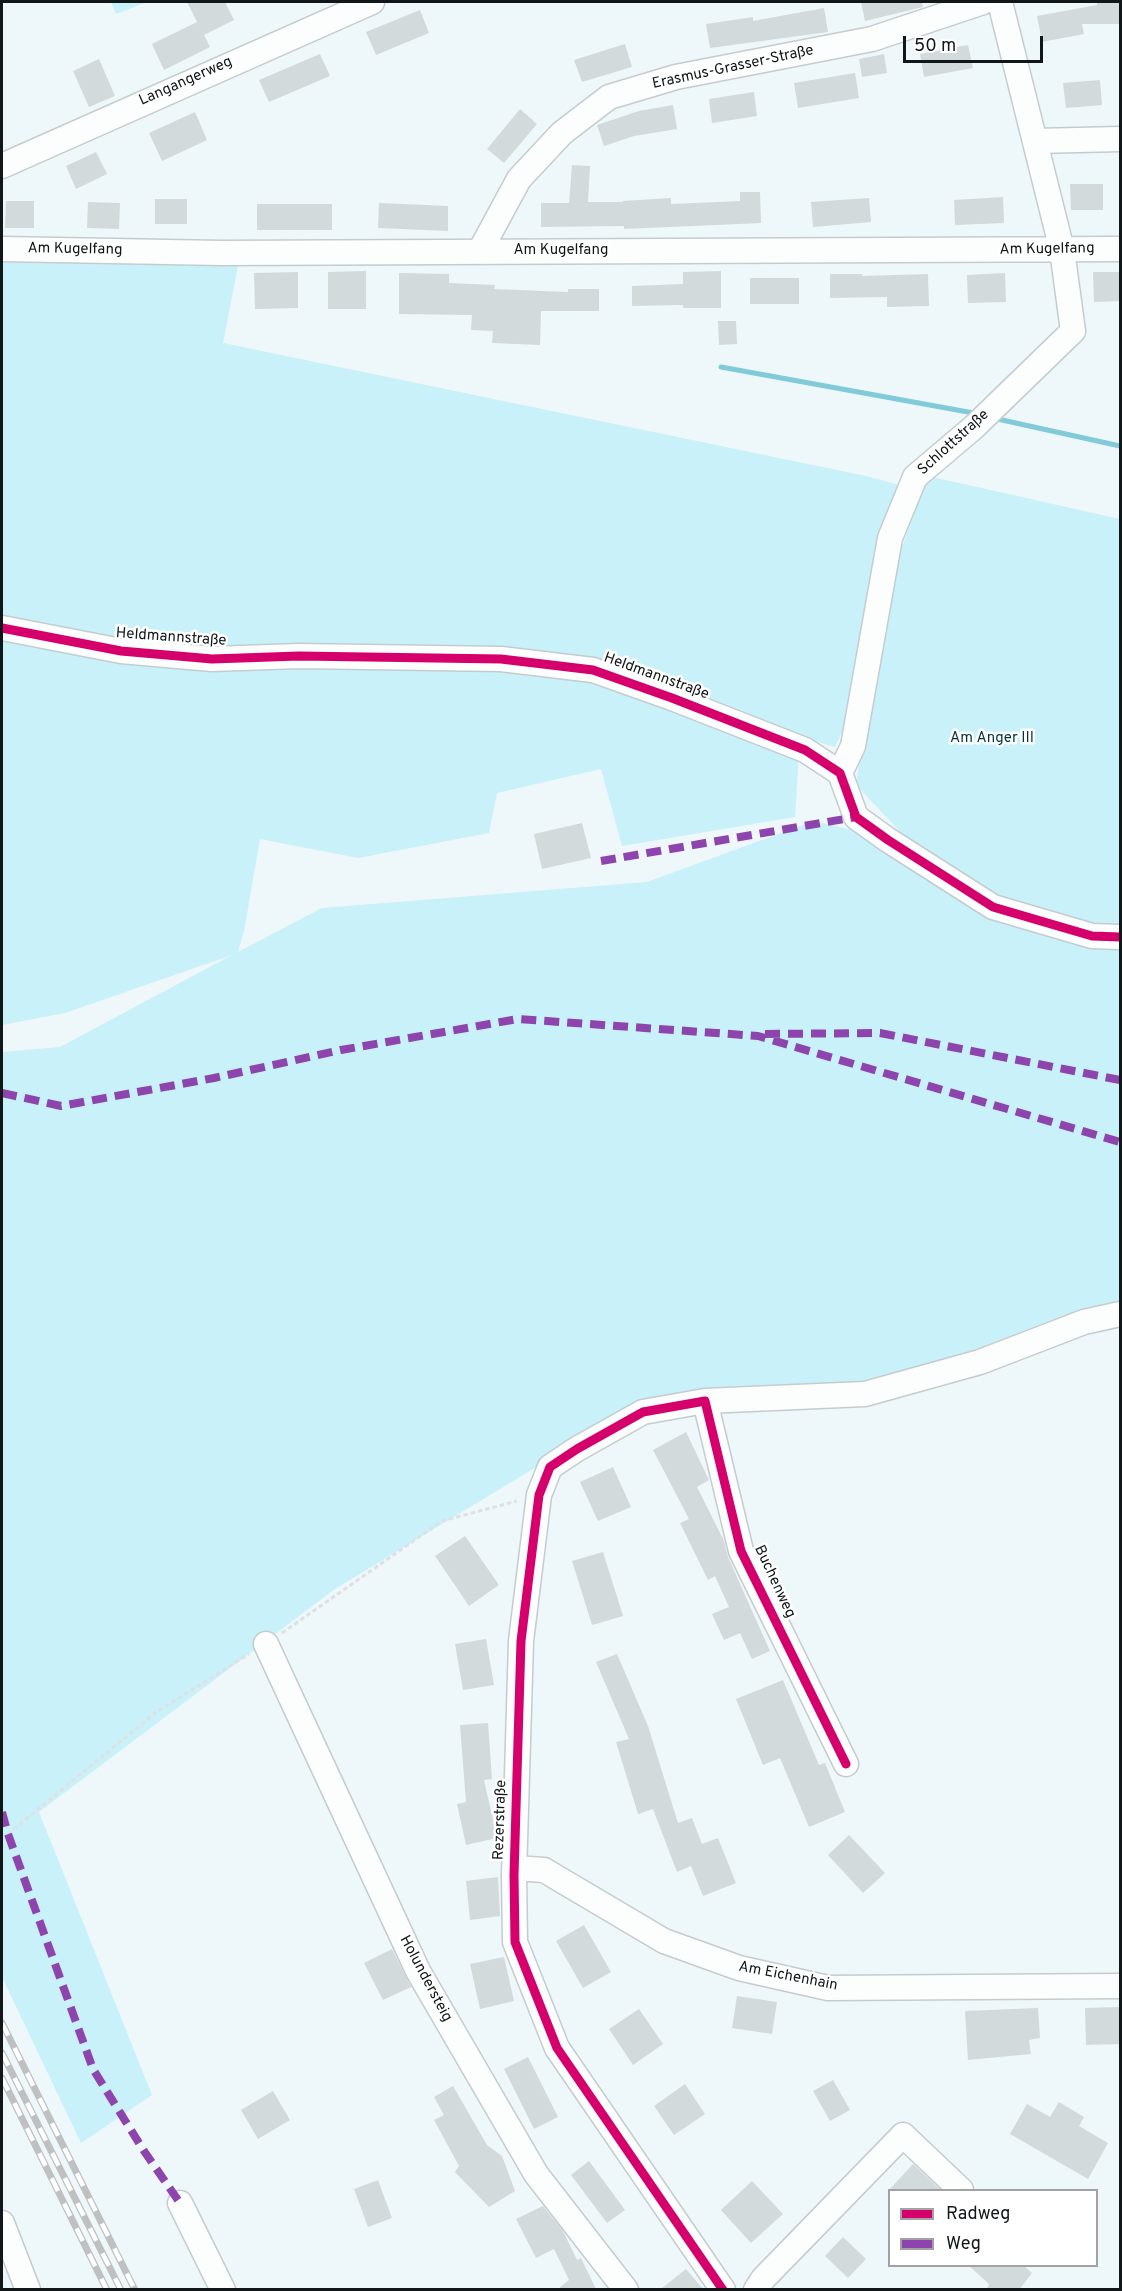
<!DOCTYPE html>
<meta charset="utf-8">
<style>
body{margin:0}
#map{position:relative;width:1122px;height:2291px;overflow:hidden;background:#eef7f9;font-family:Overpass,sans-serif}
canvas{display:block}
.frame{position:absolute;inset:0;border:3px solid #111718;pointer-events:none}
.legend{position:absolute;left:888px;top:2189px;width:210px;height:78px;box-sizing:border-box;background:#fff;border:2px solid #a0a2a3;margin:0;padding:8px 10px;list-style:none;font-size:18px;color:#111718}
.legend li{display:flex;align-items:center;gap:12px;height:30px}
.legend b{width:30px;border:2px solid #a0a2a3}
.scale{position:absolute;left:903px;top:36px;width:140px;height:27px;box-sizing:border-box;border:3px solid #111718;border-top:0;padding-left:8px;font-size:18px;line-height:21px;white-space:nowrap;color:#111718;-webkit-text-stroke:4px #fff;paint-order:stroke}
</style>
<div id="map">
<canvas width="1122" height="2291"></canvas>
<div class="frame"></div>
<ul class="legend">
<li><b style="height:8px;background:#d6006c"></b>Radweg</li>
<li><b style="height:8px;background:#8e44ad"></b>Weg</li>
</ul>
<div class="scale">50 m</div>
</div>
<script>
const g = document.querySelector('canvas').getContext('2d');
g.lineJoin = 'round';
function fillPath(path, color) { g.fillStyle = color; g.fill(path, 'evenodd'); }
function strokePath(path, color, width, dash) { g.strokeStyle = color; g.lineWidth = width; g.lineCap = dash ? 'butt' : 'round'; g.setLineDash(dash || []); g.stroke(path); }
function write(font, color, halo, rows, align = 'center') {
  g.font = font + ' Overpass,sans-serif'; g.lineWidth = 5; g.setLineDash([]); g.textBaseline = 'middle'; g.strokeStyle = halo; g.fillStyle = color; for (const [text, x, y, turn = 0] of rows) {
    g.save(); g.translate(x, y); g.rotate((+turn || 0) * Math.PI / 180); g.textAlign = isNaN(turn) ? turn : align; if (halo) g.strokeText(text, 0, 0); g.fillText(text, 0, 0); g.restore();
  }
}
fillPath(new Path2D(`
 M111,2h36l-31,12z
 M2,258l237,3 -16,82 643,133 33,9 -54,241 -10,21 -35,-10 -5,80 -173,29 -21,-77 -104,24 -8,40 -131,25 -98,-19 -16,92 -6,21 84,-44 325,-26 167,-61 98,23 -56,-59 24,-177 48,-132 192,43v808l-233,51 -97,13 -145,10 -310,188 -296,223 113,283 -71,48 -79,-166v-925l58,-5 172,-92 -167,58 -63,12z`), '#c9f1fa');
strokePath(new Path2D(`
 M721,367l258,47
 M993,418l127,28`), '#80cad9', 5);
fillPath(new Path2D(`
 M187,2h38l9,18 -30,15 6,12 -46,23 -12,-26 45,-22z
 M861,2h61l1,5 -58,14z
 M1097,2h23v22h-38l2,10 -42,8 -5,-26 60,-11z
 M824,8l4,24 -118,16 -4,-24 47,-7v4z
 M420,10l9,23 -53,22 -10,-23z
 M625,44l7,23 -50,15 -8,-22z
 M968,45l5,23 -49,9 -4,-23z
 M320,54l10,22 -61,26 -10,-22z
 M884,54l3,19 -25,4 -3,-18z
 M99,59l16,37 -26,11 -16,-36z
 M855,73l4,25 -61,10 -4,-25z
 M1100,80l2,25 -36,3 -3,-25z
 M754,92l3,24 -45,7 -3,-24z
 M673,105l4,24 -43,7 -30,10 -7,-21 42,-14z
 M520,109l17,15 -33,39 -17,-14z
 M195,112l12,28 -45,21 -13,-28z
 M96,152l11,22 -31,15 -10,-23z
 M572,165l18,1 -2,36h35v-1l48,-3v6l69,-3v-9h20l1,31 -137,6v-3l-83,1v-24h28z
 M1070,184h33v26h-32z
 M1003,197l1,26 -49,2 -1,-25z
 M869,198l2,24 -58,5 -2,-25z
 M155,199h32v25h-32z
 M6,201h28v27h-29z
 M88,202l32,1 -1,26 -32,-1z
 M379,203l69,3v25l-70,-3z
 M257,204h75v26h-75z
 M366,271v38h-38v-37z
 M721,271v37h-38v-3l-51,1v-20l51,-2v-12z
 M298,272v36l-43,1 -1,-36z
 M1093,272h27v29l-26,1z
 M399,273l50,1v9l46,2 -1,4 74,3v-3h31v22h-58l-1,34 -48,-2 1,-12 -22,-1 1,-15 -73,-1z
 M1005,273l1,29 -38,1 -1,-28z
 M830,274h32v2l66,-2 1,32 -42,1v-10l-57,1z
 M750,278h49v26h-49z
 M718,321h18l1,23 -18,1z
 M582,823l9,35 -49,11 -8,-35z
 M686,1432l23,48 -12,7 27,54 4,16 42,94 -18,8 -12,-26 -16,7 -12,-26 17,-7 -14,-31 -7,4 -28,-57 9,-4 -36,-69z
 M613,1467l18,40 -33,14 -18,-39z
 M465,1536l34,49 -30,21 -34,-50z
 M603,1552l20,64 -31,9 -20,-64z
 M486,1639l8,46 -31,5 -8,-46z
 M617,1654l31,72 30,97 14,-5 10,26 16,-6 18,45 -33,13 -12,-30 -14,6 -24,-63 -15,5 -22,-72 13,-3 -33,-77z
 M783,1680l36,85 6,-2 20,49 -36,15 -29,-69 -17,7 -27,-66z
 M488,1723l4,56 -8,1 13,58 -31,7 -9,-41 9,-2 -6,-77z
 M849,1835l36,38 -22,20 -35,-38z
 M498,1877l2,39 -30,4 -4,-39z
 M584,1925l27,47 -28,16 -27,-47z
 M392,1949l19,38 -28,13 -19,-37z
 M504,1957l10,44 -34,8 -10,-45z
 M737,1996l40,6 -5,32 -40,-6z
 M1120,2007v37l-34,1 -1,-37z
 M1038,2008l2,30 -11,2 2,14 -63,6 -3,-49z
 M639,2009l24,35 -30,21 -24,-36z
 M528,2057l30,60 -24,12 -30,-60z
 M833,2080l17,30 -20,11 -17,-30z
 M685,2084l20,30 -31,21 -20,-29z
 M453,2086l34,59 15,11 13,35 -26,16 -34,-35 4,-6 -25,-46 10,-5 -10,-18z
 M273,2091l17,29 -32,19 -17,-29z
 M1059,2102l25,15 -5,9 29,17 -20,36 -78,-45 17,-30 23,13z
 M589,2161l36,49 -18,13 -36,-48z
 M913,2164l28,26h-52z
 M378,2180l14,38 -24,9 -14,-38z
 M752,2181l31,33 -32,29 -30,-33z
 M543,2206l20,25 14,29 4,-2 15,31h-38l11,-9 -15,-31 -18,9 -20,-39z
 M843,2237l23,22 -18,19 -23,-22z
 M968,2265h55l9,8 -12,16h-33l2,-5z
 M686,2269l17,20h-42z`), '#d3dadc');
const minor = new Path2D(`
 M1035,141l85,-2
 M2,166l370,-164
 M2,249l220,4 898,-4
 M480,251l39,-72 43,-46 47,-36 67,-20 196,-38 111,-37
 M2,628l119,23 91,8 87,-3 202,3 92,11 79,28 133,52 35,23 16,44 32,23 105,67 99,29 28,1
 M840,773l13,-27 37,-208 25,-61 59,-50 99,-96 -11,-81 -62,-248
 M705,1401l36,150 105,213
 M266,1644l152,327 118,203 90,116
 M515,1868l29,2 120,71 75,27 89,20 292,-2
 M180,2203l43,87
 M2,2223l26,67
 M723,2290l-166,-242 -42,-106 -1,-67 7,-234 18,-146 11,-28 27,-18 66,-37 62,-11 160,-7 115,-32 104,-40 36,-8
 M756,2290l7,-11 140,-144 58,55`);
strokePath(minor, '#c5ccce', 27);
strokePath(new Path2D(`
 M282,1633l160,-112 75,-20
 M8,1834l147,-121 94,-59`), '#dee1e1', 3, [4.5, 3]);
strokePath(minor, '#fcfefe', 24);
const rail = new Path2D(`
 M2,2023l133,267
 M2,2053l119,237
 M2,2078l105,212`);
strokePath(rail, '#bec0c1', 7);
strokePath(rail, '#fff', 4.5, [14]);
strokePath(new Path2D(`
 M601,861l255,-44
 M765,1034l115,-1 240,47
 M2,1093l59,13 153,-28 127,-28 177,-31 240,17 362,106
 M2,1812l6,22 85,235 51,82 36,52`), '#8e44ad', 8, [15, 8]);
strokePath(new Path2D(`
 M2,628l119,23 91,8 87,-3 202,3 92,11 79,28 133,52 35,23 16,44 32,23 105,67 99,29 28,1
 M723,2290l-166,-242 -42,-106 -1,-67 7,-234 18,-146 11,-28 27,-18 66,-37 62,-11 36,150 105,213`), '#d6006c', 9);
write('15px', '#111718', '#fff', [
 ["Erasmus-Grasser-Straße",733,68,-12],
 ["Langangerweg",186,82,-24],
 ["Am Kugelfang",75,250,1],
 ["Am Kugelfang",1047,250,-1],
 ["Am Kugelfang",561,251],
 ["Schlottstraße",954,443,-42],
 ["Heldmannstraße",171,638,4],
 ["Heldmannstraße",656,677,20],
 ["Buchenweg",774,1582,65],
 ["Rezerstraße",501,1820,-88],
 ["Am Eichenhain",788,1977,11],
 ["Holundersteig",425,1979,62]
]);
write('15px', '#02343d', '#fff', [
 ["Am Anger III",992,739]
]);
</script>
